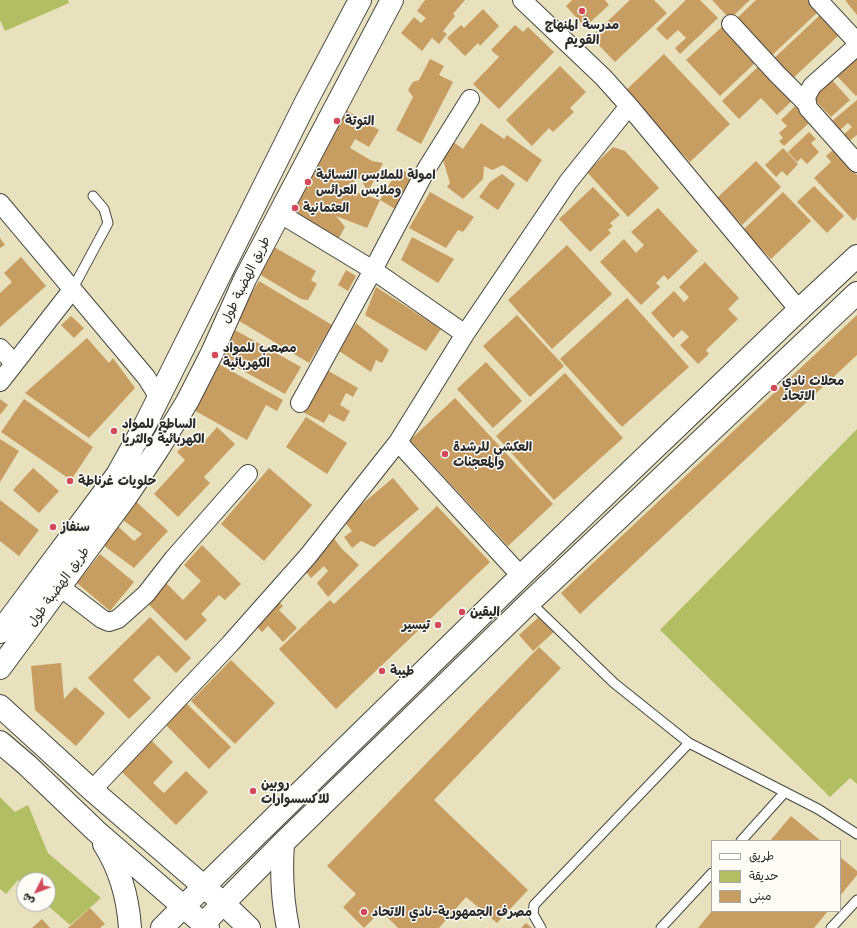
<!DOCTYPE html>
<meta charset="utf-8">
<style>
body{margin:0}
#map{position:relative;width:857px;height:928px;overflow:hidden;background:#e7e1bd;font-family:"Playpen Sans","Playpen Sans Arabic",sans-serif}
canvas{display:block}
.legend{position:absolute;left:711px;top:840px;width:130px;height:72px;box-sizing:border-box;background:#fdfcf7;border:1px solid #a9a8a5;margin:0;padding:5px 7px;list-style:none;font-size:12px;color:#2b2b2b}
.legend li{display:flex;align-items:center;gap:8px;height:20px}
.legend b{width:20px;border:1px solid #a9a8a5}
.north{position:absolute;left:16px;top:872px;width:40px;height:40px;box-sizing:border-box;background:#fdfcf7;border:1px solid #a9a8a5;border-radius:50%;rotate:228deg;font-size:11px;font-weight:700;line-height:16px;text-align:center;color:#2b2b2b}
.north::after{content:'';display:block;margin:auto;width:14px;height:18px;background:#d1495b;clip-path:polygon(50% 0,100% 100%,50% 72%,0 100%)}
</style>
<div id="map">
<canvas width="857" height="928"></canvas>
<ul class="legend">
<li><b style="height:5px;background:#fff"></b>طريق</li>
<li><b style="height:11px;background:#b1be61"></b>حديقة</li>
<li><b style="height:11px;background:#c89d62"></b>مبنى</li>
</ul>
<div class="north">ش</div>
</div>
<script>
const g = document.querySelector('canvas').getContext('2d');
g.lineJoin = 'round';
function fillPath(path, color) { g.fillStyle = color; g.fill(path, 'evenodd'); }
function strokePath(path, color, width, dash) { g.strokeStyle = color; g.lineWidth = width; g.lineCap = dash ? 'butt' : 'round'; g.setLineDash(dash || []); g.stroke(path); }
function write(font, color, halo, rows, align = 'center') {
  g.font = font + ' "Playpen Sans","Playpen Sans Arabic",sans-serif'; g.lineWidth = 3; g.setLineDash([]); g.textBaseline = 'middle'; g.strokeStyle = halo; g.fillStyle = color; for (const [text, x, y, turn = 0] of rows) {
    g.save(); g.translate(x, y); g.rotate((+turn || 0) * Math.PI / 180); g.textAlign = isNaN(turn) ? turn : align; if (halo) g.strokeText(text, 0, 0); g.fillText(text, 0, 0); g.restore();
  }
}
fillPath(new Path2D(`
 M0,0h68l1,3 -64,28 -5,-11z
 M857,429v355l-7,-6 -20,19 -170,-167z
 M0,797l15,15 13,-7 20,48 53,45 -31,27 -24,-21h2v-24h-24v5l-6,-5 -12,14 -6,-5z`), '#b1be61');
fillPath(new Path2D(`
 M425,0h40l-12,14 2,2 -12,15 4,3 -8,10 -7,-6 -10,13 -21,-18 13,-16 7,6 5,-5 -9,-7z
 M572,0h33l4,5 -24,22 -19,-21z
 M630,0h24l13,13 -52,49 -24,-25z
 M686,0h14l18,18 -38,36 -5,-6 11,-10 -8,-8 -11,10 -11,-11z
 M712,0h38l-20,19z
 M756,0h54l10,10 -53,50 -35,-37z
 M845,0h12v15z
 M483,9l16,17 -19,20 -2,-3 -13,13 -18,-18 14,-13 3,3z
 M820,15l19,20 -50,47 -19,-20z
 M515,25l8,7 5,-5 26,25 -55,57 -26,-25 26,-27 -8,-7z
 M724,25l33,36 -37,35 -34,-36z
 M857,50v45l-1,1 -23,-24z
 M664,54l66,70 -40,38 -66,-70z
 M430,59l14,7 -5,9 14,7 -32,62 -25,-14 17,-33 -5,-7 5,-8 6,-2z
 M761,64l33,35 -17,16 -16,-17 -22,21 -17,-18z
 M560,66l26,26 -16,16 4,4 -21,20 -4,-4 -17,18 -26,-26z
 M832,80l18,20 -19,17 -18,-19z
 M857,100v35l-8,6 -5,-7 8,-7 -4,-4 -8,7 -8,-9z
 M795,106l15,16 -26,24 -5,-5 4,-3 -4,-5 8,-7 -6,-6z
 M346,110l33,20 -10,17 -14,-8 -5,9 22,13 11,2 -15,29 -8,-14 -17,10 37,12 -13,28 -31,-12 9,11 -9,16 -50,-29z
 M481,123l23,16 3,-4 35,25 -15,22 -24,-17 -11,5 -8,-4 -1,13 -20,20 -16,-12 3,-4 -12,-40 6,-8 19,14z
 M809,132l7,7 -5,4 8,9 -12,12 -6,-6 -4,4 -9,-10z
 M613,147l12,4 34,37 -31,29 -41,-45z
 M783,148l15,16 -11,12 -5,-5 -6,6 -11,-12z
 M833,150l24,25v42l-3,4 -40,-43 17,-16 -5,-6z
 M756,161l25,26 -39,38 -25,-27z
 M399,168l17,10 -19,32 -17,-10z
 M502,174l13,10 -17,26 -19,-13 11,-15z
 M814,186l30,30 -17,17 -30,-31z
 M593,187l27,28 -10,8 3,3 -5,4 3,3 -21,19 -31,-33z
 M430,192l44,25 -11,15 -5,-2 -12,18 -37,-20z
 M783,192l28,29 -40,38 -28,-29z
 M658,208l40,43 -30,29 -4,-5 -8,8 4,4 -19,18 -41,-43 24,-23 12,14 8,-8 -13,-13z
 M412,237l42,22 -16,24 -37,-23z
 M0,238l5,7 -5,3z
 M567,245l45,49 -60,55 -44,-49z
 M274,247l42,24 -5,9 6,4 -9,16 -7,-1 -42,-25z
 M21,257l25,29 -46,41v-34l12,-11 -8,-9z
 M705,262l34,36 -11,11 10,10 -32,31 3,4 -11,10 -18,-19 9,-8 -7,-7 -9,8 -22,-25 23,-22 10,11 5,-5 -10,-10z
 M346,270l10,6 -8,15 -10,-6z
 M259,281l73,44 -23,38 -73,-44z
 M376,287l65,42 -15,22 -61,-36z
 M627,298l62,69 -67,60 -62,-68z
 M517,315l47,51 -34,31 -47,-51z
 M857,315v40l-277,259 -19,-21z
 M71,316l13,12 -10,10 -13,-13z
 M356,323l33,27 -7,13 -6,-3 -5,12 -32,-21z
 M235,330l66,37 -16,27 -65,-36z
 M87,338l22,25 4,-5 22,30 -46,50 -64,-45z
 M486,362l36,39 -29,27 -36,-39z
 M217,363l66,37 -6,11 -11,-6 -19,35 -55,-31z
 M325,369l33,19 -5,9 -7,-4 -6,12 10,6 -6,11 -15,-8 -5,9 -23,-12z
 M565,373l58,65 -69,62 -58,-64z
 M455,398l98,106 -45,42 -98,-106z
 M0,399l8,6 -8,10z
 M24,399l69,48 -22,33 -70,-48z
 M306,417l41,26 -20,31 -41,-27z
 M217,427l18,17 -31,33 6,6 -32,34 -24,-23 31,-34 -8,-8 19,-19 9,8z
 M0,439l19,12 -19,31z
 M33,468l26,23 -20,22 -26,-23z
 M269,468l43,37 -48,56 -43,-37z
 M393,478l26,31 -45,38 -13,-6 -9,7 -8,-11 8,-6 -9,-11z
 M130,496l38,35 -34,37 -38,-28 15,-20 23,21 8,-7 -26,-19z
 M0,500l39,30 -20,26 -19,-15z
 M437,506l53,56 -154,147 -57,-60 51,-49 4,4z
 M331,534l10,14 18,17 -31,32 -11,-14 11,-12 -4,-5 -13,12 -10,-12z
 M202,545l39,39 -16,16 -6,-5 -18,19 6,6 -21,21 -41,-40 19,-20 19,19 18,-19 -17,-16z
 M100,554l34,28 -24,29 -33,-28z
 M278,601l5,5 -4,4 18,18 -14,14 -15,-16 -6,6 -8,-8z
 M542,614l14,16 -23,21 -14,-16z
 M150,617l41,41 -15,15 -18,-18 -25,25 18,18 -22,21 -41,-41z
 M539,647l22,21 -127,132 94,90 -31,33 -31,-26 -27,31h-41l-17,-17 -17,17 -21,-21 13,-13 -29,-28z
 M231,660l44,43 -40,41 -44,-43z
 M61,663l3,36 11,-12 30,26 -29,33 -41,-36 -4,-44z
 M186,703l45,44 -22,22 -44,-45z
 M151,740l22,22 -20,21 11,10 22,-22 22,21 -32,33 -55,-54z
 M791,816l30,25h-51z
 M840,857l17,14v4l-17,21z
 M90,908l15,16 -5,4h-32z
 M712,911h116l-14,17h-116z
 M42,919l8,9h-18z
 M526,923l6,5h-11z`), '#c89d62');
const lane = new Path2D(`
 M72,290l36,-67 -4,-14 -11,-13
 M530,602l84,81 75,60 129,66 39,25
 M741,841l44,-49
 M541,928l-8,-14 1,-9 155,-162
 M661,928l51,-55
 M831,928l26,-28`);
const street = new Path2D(`
 M522,0l81,77 26,29
 M818,0l39,42
 M731,24l46,50 29,29
 M857,46l-45,40 -6,11 2,11 49,55
 M0,203l146,174 12,19
 M279,213l94,57 92,64
 M0,348l14,15
 M0,382l72,-92
 M300,403l73,-133 54,-102 43,-69
 M521,576l-123,-134 67,-108 103,-152 61,-76 170,204
 M59,586l43,33 7,3 9,-3 28,-25 28,-36 74,-84
 M92,790l138,-146 78,-88 90,-114`);
const secondary = new Path2D(`
 M162,928l21,-21`);
const primary = new Path2D(`
 M183,907l338,-331 278,-266 58,-54
 M203,924l80,-81 247,-241 327,-309`);
const highway = new Path2D(`
 M0,632l117,-157 29,-52 160,-321 54,-102
 M0,668l126,-171 32,-48 29,-47 25,-49 33,-74 147,-279
 M0,706l92,84 131,113 26,25
 M0,742l27,23 69,66 112,97
 M283,843c-2,29 -1,56 5,85
 M104,844c16,25 24,54 26,84`);
strokePath(lane, '#474641', 11);
strokePath(street, '#474641', 20);
strokePath(secondary, '#474641', 24);
strokePath(primary, '#474641', 24);
strokePath(highway, '#474641', 24);
strokePath(lane, '#fff', 9);
strokePath(street, '#fff', 18);
strokePath(secondary, '#fff', 22);
strokePath(primary, '#fff', 22);
strokePath(highway, '#fff', 22);
for (const [x, y, r, color] of [
 [582,11,4,"#d1495b"],
 [337,121,4,"#d1495b"],
 [308,182,4,"#d1495b"],
 [295,208,4,"#d1495b"],
 [215,355,4,"#d1495b"],
 [774,388,4,"#d1495b"],
 [114,431,4,"#d1495b"],
 [445,454,4,"#d1495b"],
 [70,481,4,"#d1495b"],
 [53,527,4,"#d1495b"],
 [462,612,4,"#d1495b"],
 [438,625,4,"#d1495b"],
 [382,671,4,"#d1495b"],
 [253,791,4,"#d1495b"],
 [364,912,4,"#d1495b"]
]) { const dot = new Path2D(); dot.arc(x, y, r, 0, 2 * Math.PI); g.fillStyle = color; g.fill(dot); strokePath(dot, '#fdfcf7', 1.5); }
write('bold 13px', '#2b2b2b', '#fdfcf7', [
 ["مدرسة المنهاج",582,25,"center"],
 ["القويم",582,40,"center"],
 ["التوتة",345,121],
 ["امولة للملابس النسائية",316,175],
 ["وملابس العرائس",316,190],
 ["العثمانية",303,208],
 ["مصعب للمواد",223,348],
 ["الكهربائية",223,363],
 ["محلات نادي",782,381],
 ["الاتحاد",782,396],
 ["الساطع للمواد",122,424],
 ["الكهربائية والثريا",122,439],
 ["العكشي للرشدة",453,447],
 ["والمعجنات",453,462],
 ["حلويات غرناطة",78,481],
 ["سنفاز",61,527],
 ["اليقين",470,612],
 ["تيسير",430,625,"right"],
 ["طيبة",390,671],
 ["روبين",261,784],
 ["للاكسسوارات",261,799],
 ["مصرف الجمهورية-نادي الاتحاد",372,912]
], 'left');
write('13px', '#2b2b2b', '#fdfcf7', [
 ["طريق الهضبة طول",246,280,-64],
 ["طريق الهضبة طول",59,587,-54]
]);
</script>
